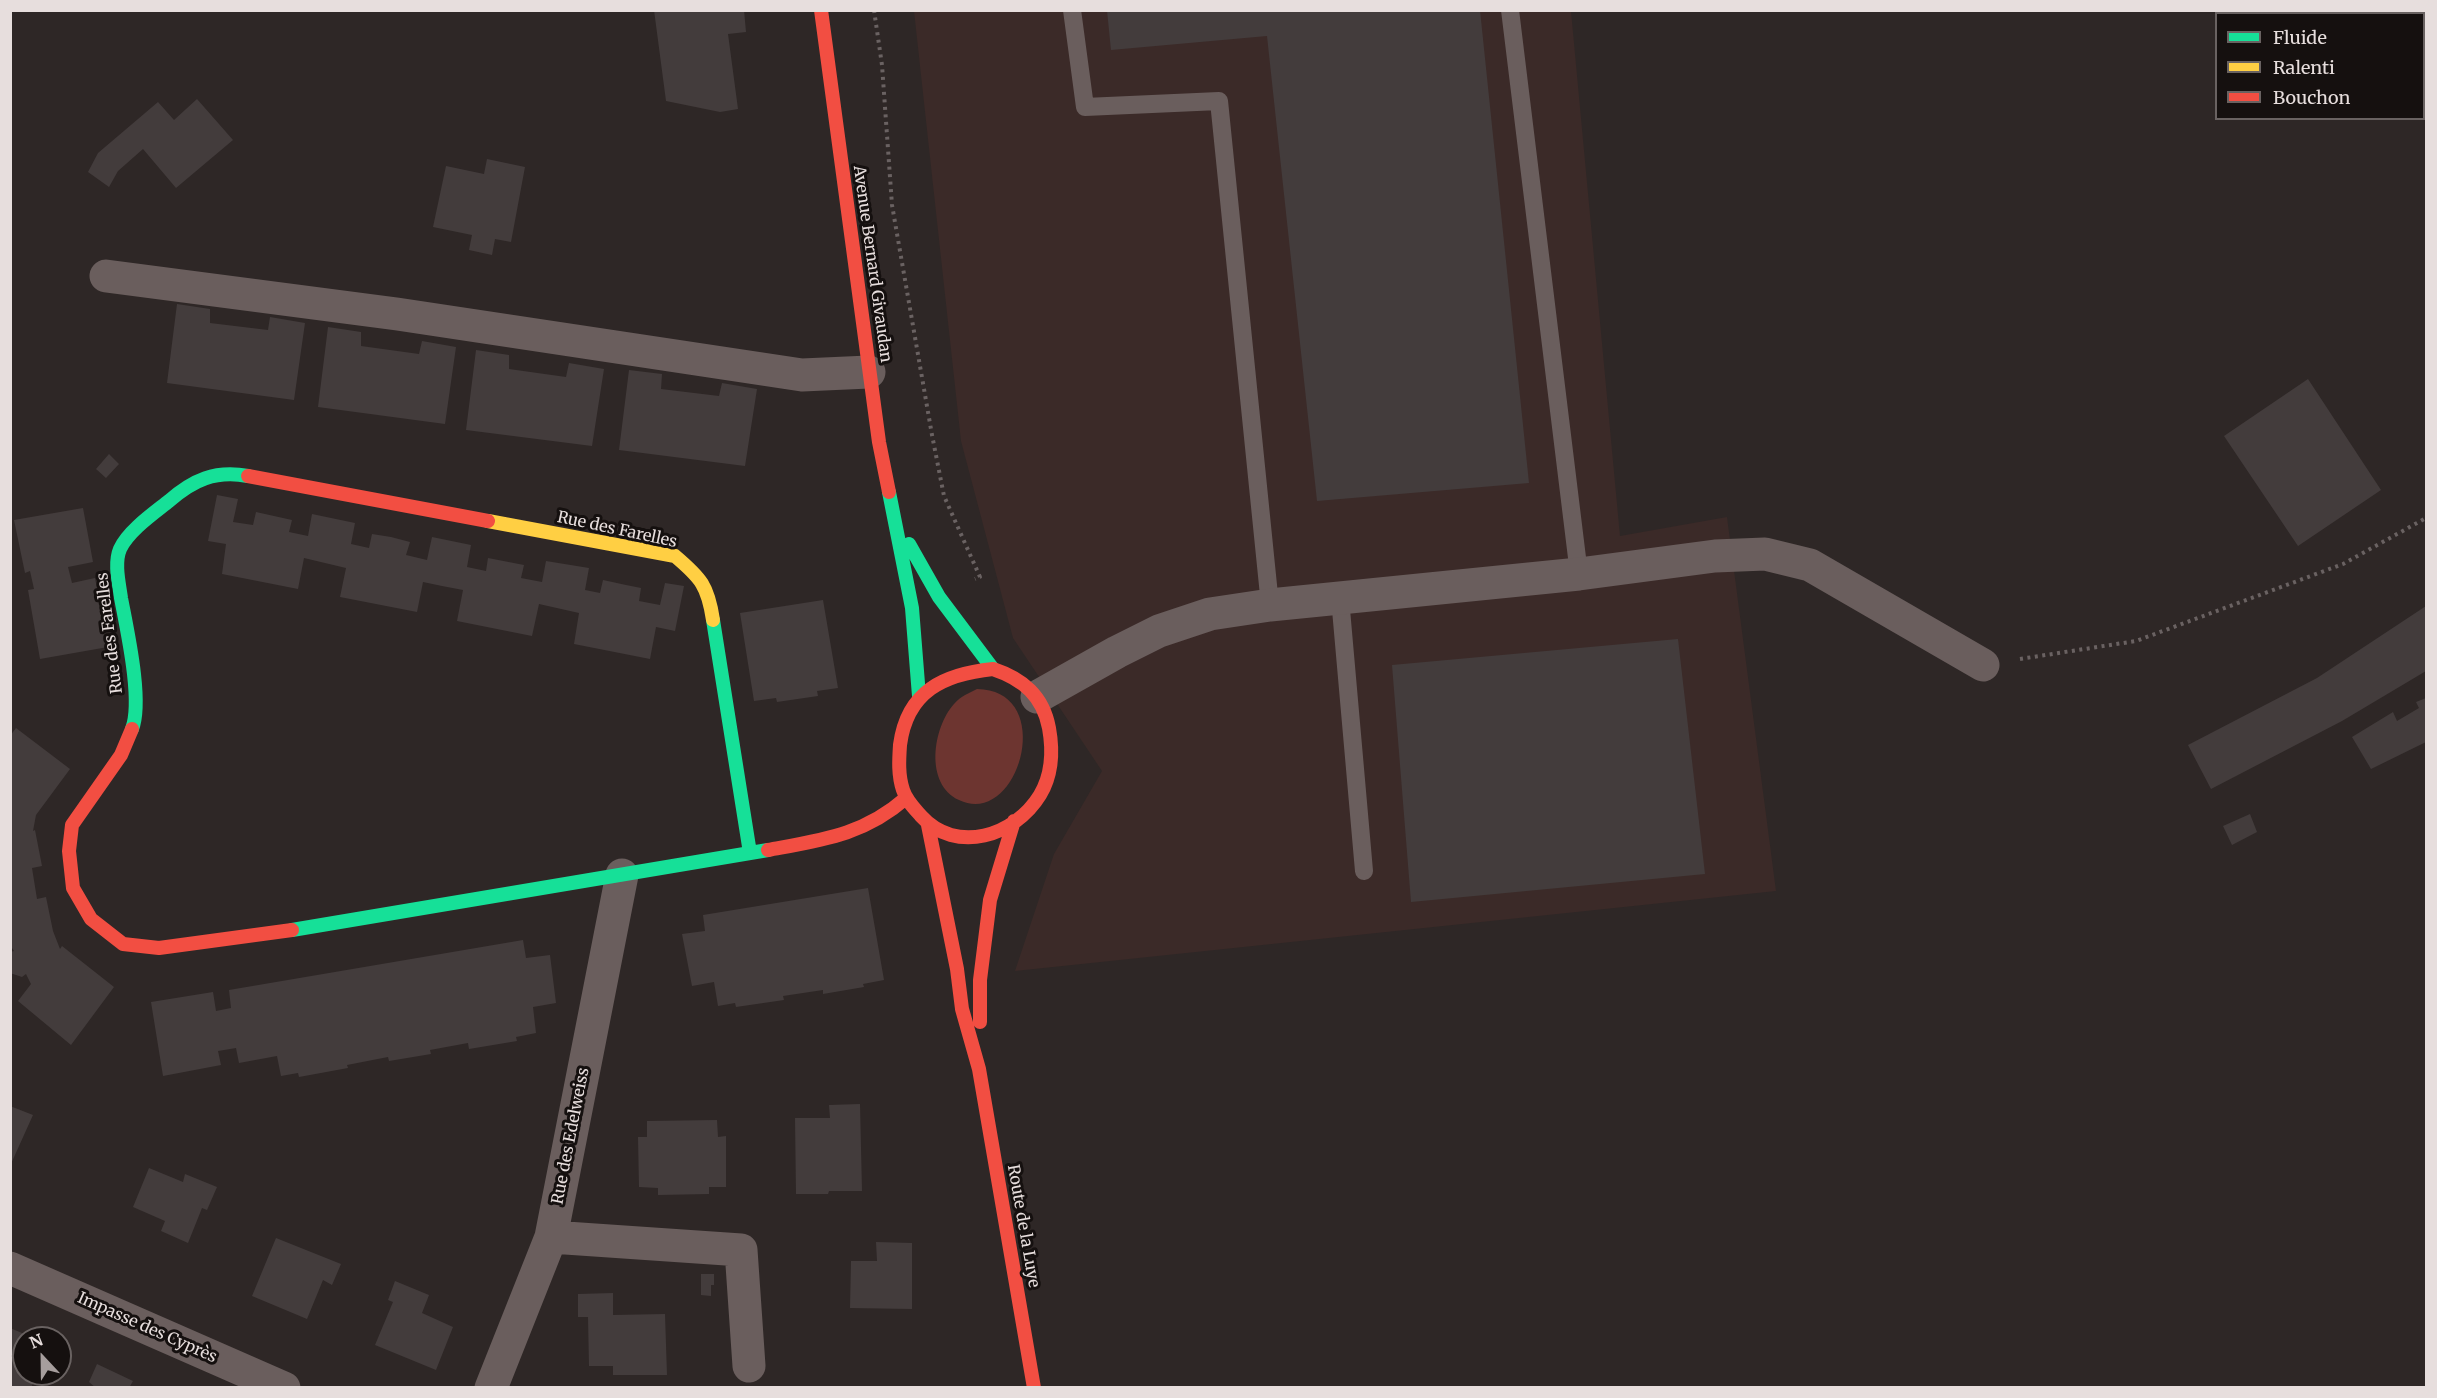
<!DOCTYPE html>
<meta charset="utf-8">
<style>
body{margin:0}
#map{position:relative;width:2437px;height:1398px;overflow:hidden;background:#2e2726;font-family:Merriweather,serif}
canvas{display:block}
.frame{position:absolute;inset:0;border:12px solid #e7dedd;pointer-events:none}
.legend{position:absolute;left:2215px;top:12px;width:210px;height:108px;box-sizing:border-box;background:#15100f;border:2px solid #696261;margin:0;padding:8px 10px;list-style:none;font-size:18px;color:#e7dedd}
.legend li{display:flex;align-items:center;gap:12px;height:30px}
.legend b{width:30px;border:2px solid #696261}
.north{position:absolute;left:12px;top:1326px;width:60px;height:60px;box-sizing:border-box;background:#15100f;border:2px solid #696261;border-radius:50%;rotate:338deg;font-size:16px;font-weight:700;line-height:24px;text-align:center;color:#e7dedd}
.north::after{content:'';display:block;margin:auto;width:21px;height:27px;background:#a69e9d;clip-path:polygon(50% 0,100% 100%,50% 72%,0 100%)}
</style>
<div id="map">
<canvas width="2437" height="1398"></canvas>
<div class="frame"></div>
<ul class="legend">
<li><b style="height:8px;background:#16e098"></b>Fluide</li>
<li><b style="height:8px;background:#ffcf43"></b>Ralenti</li>
<li><b style="height:8px;background:#f24e42"></b>Bouchon</li>
</ul>
<div class="north">N</div>
</div>
<script>
const g = document.querySelector('canvas').getContext('2d');
g.lineJoin = 'round';
function fillPath(path, color) { g.fillStyle = color; g.fill(path, 'evenodd'); }
function strokePath(path, color, width, dash) { g.strokeStyle = color; g.lineWidth = width; g.lineCap = dash ? 'butt' : 'round'; g.setLineDash(dash || []); g.stroke(path); }
function write(font, color, halo, rows, align = 'center') {
  g.font = font + ' Merriweather,serif'; g.lineWidth = 6; g.setLineDash([]); g.textBaseline = 'middle'; g.strokeStyle = halo; g.fillStyle = color; for (const [text, x, y, turn = 0] of rows) {
    g.save(); g.translate(x, y); g.rotate((+turn || 0) * Math.PI / 180); g.textAlign = isNaN(turn) ? turn : align; if (halo) g.strokeText(text, 0, 0); g.fillText(text, 0, 0); g.restore();
  }
}
fillPath(new Path2D(`
 M914,11h657l49,525 107,-19 49,374 -761,80 39,-117 48,-83 -89,-133 -52,-197z`), '#3b2a28');
fillPath(new Path2D(`
 M977,689c81,1 42,140 -18,111 -35,-16 -26,-73 -5,-96 7,-8 15,-11 23,-15z`), '#6d3530');
fillPath(new Path2D(`
 M654,10h90l2,22 -18,2 10,75 -18,3 -54,-11z
 M1107,10h373l49,473 -212,18 -50,-465 -156,14z
 M197,99l36,41 -57,48 -33,-39 -25,22 -9,16 -21,-15 10,-19 60,-51 16,18z
 M487,159l38,8 -14,75 -16,-3 -3,16 -23,-5 3,-15 -39,-8 13,-61 38,8z
 M177,304l33,5v14l58,7 2,-13 35,6 -11,77 -127,-17z
 M328,327l33,5v14l58,8 3,-13 34,6 -11,77 -127,-17z
 M476,350l33,5v14l57,8 3,-14 35,6 -12,77 -126,-16z
 M629,370l33,4 -1,15 58,7 3,-13 35,6 -12,77 -126,-16z
 M2308,379l73,111 -83,56 -74,-110z
 M109,454l10,10 -13,14 -10,-9z
 M217,495l21,4 -5,23 20,3 3,-13 36,8 -3,12 19,4 4,-22 43,9 -4,21 18,4 3,-14 19,3 19,5 -4,13 21,5 5,-23 39,8 -4,22 19,4 2,-13 36,7 -3,13 21,4 4,-21 43,7 -4,22 15,3 3,-13 23,5 15,3 -2,13 21,4 5,-22 19,3 -9,45 -19,-4 -6,32 -76,-15 5,-31 -40,-9 -7,32 -75,-15 6,-31 -21,-4 -19,-4 -6,30 -77,-15 6,-29 -42,-10 -6,31 -76,-15 4,-30 -18,-3z
 M83,508l10,54 -25,5 4,16 23,-5 13,69 -68,12 -12,-69 6,-1 -4,-18 -5,2 -11,-53z
 M823,600l15,88 -21,3 1,5 -41,6 -1,-4 -22,3 -14,-88z
 M2426,606v65l-84,50 -131,68 -23,-44 129,-67z
 M1678,639l27,235 -294,28 -19,-237z
 M2426,698v44l-55,27 -19,-32 41,-25 4,9 22,-13 -3,-6z
 M16,728l54,41 -34,46 -3,16 2,-1 7,36 -10,2 5,31 9,-2 7,34 7,18 2,-3 52,41 -43,58 -53,-44 13,-17 -5,-10 -4,3 -12,-4v-21l4,-1 -4,-6v-209z
 M2250,814l7,18 -25,13 -9,-19z
 M868,888l16,92 -21,4 1,3 -41,7v-4l-40,6 1,4 -48,7 -1,-4 -17,3 -4,-24 -22,4 -10,-52 23,-3 -2,-16z
 M523,940l3,18 24,-3 6,48 -23,4 3,26 -20,4 1,4 -48,8 -1,-6 -38,7 1,4 -42,7 -1,-4 -41,8 1,3 -49,9 -1,-4 -17,3 -4,-20 -38,7 -3,-15 -18,3 3,14 -58,11 -12,-74 62,-10 3,19 15,-3 -2,-18z
 M860,1104l2,87h-33l-1,3h-32l-1,-76h35l-1,-13z
 M10,1106l23,9 -23,51z
 M717,1120l1,17 8,-1v51h-17v7l-51,1v-7l-19,-1 -1,-50h9v-16z
 M149,1168l34,14 2,-8 32,13 -10,23 -5,-2 -14,35 -27,-12 4,-10 -32,-14z
 M276,1238l65,26 -9,21 -9,-5 -16,39 -55,-23z
 M876,1242l36,1v66l-62,-1 1,-47h26z
 M701,1274h13v11h-3v11l-10,-1z
 M395,1281l34,14 -7,18 31,14 -17,43 -61,-25 18,-43 -5,-2z
 M613,1293v22l52,-1 2,61h-54v-9h-24l-1,-49h-10v-23z
 M10,1328l24,10h-10v36h13l-6,14h-21z
 M97,1364l36,17 -4,7h-33l-7,-6z`), '#433c3c');
strokePath(new Path2D(`
 M874,10l8,55 10,140 40,230 12,61 36,81 -5,2
 M2020,659l116,-18 207,-77 83,-46`), '#6a6262', 4, [3, 4.5]);
strokePath(new Path2D(`
 M1072,10l13,97 134,-6 51,504
 M1510,10l69,564
 M1340,598l24,273`), '#6a5e5d', 18);
strokePath(new Path2D(`
 M106,276l291,38 405,61 67,-3
 M1037,697l80,-45 42,-21 51,-17 60,-9 309,-31 136,-18 50,-2 45,11 173,100
 M551,1237l190,13 8,116
 M10,1268l274,120
 M491,1388l60,-151 71,-362`), '#6a5e5d', 33);
strokePath(new Path2D(`
 M889,492l23,116 7,88
 M909,544l30,53 54,72
 M713,620l37,233
 M132,729c11,-28 -5,-99 -11,-131 -2,-15 -7,-35 -1,-49 8,-18 34,-36 49,-48 24,-21 46,-31 79,-25
 M292,930l476,-80`), '#16e098', 14);
strokePath(new Path2D(`
 M488,521l187,35c26,22 33,30 38,64`), '#ffcf43', 14);
strokePath(new Path2D(`
 M821,10l58,432 10,50
 M248,476l240,45
 M993,669c30,10 50,27 56,59 4,22 3,47 -9,67 -25,41 -84,60 -119,21 -7,-8 -15,-16 -18,-26 -5,-15 -4,-30 -3,-45 7,-54 44,-71 93,-76z
 M132,729l-11,26 -49,70 -3,26 4,37 18,31 32,25 36,4 133,-18
 M928,825l29,144 5,40 17,60 55,319
 M768,850c54,-10 96,-15 138,-52
 M980,1022v-42l10,-80 24,-79`), '#f24e42', 14);
write('16px', '#e7dedd', '#15100f', [
 ["Avenue Bernard Givaudan",872,264,82],
 ["Rue des Farelles",617,530,12],
 ["Rue des Farelles",110,633,-97],
 ["Rue des Edelweiss",571,1136,-79],
 ["Route de la Luye",1023,1226,80],
 ["Impasse des Cyprès",147,1328,24]
]);
</script>
